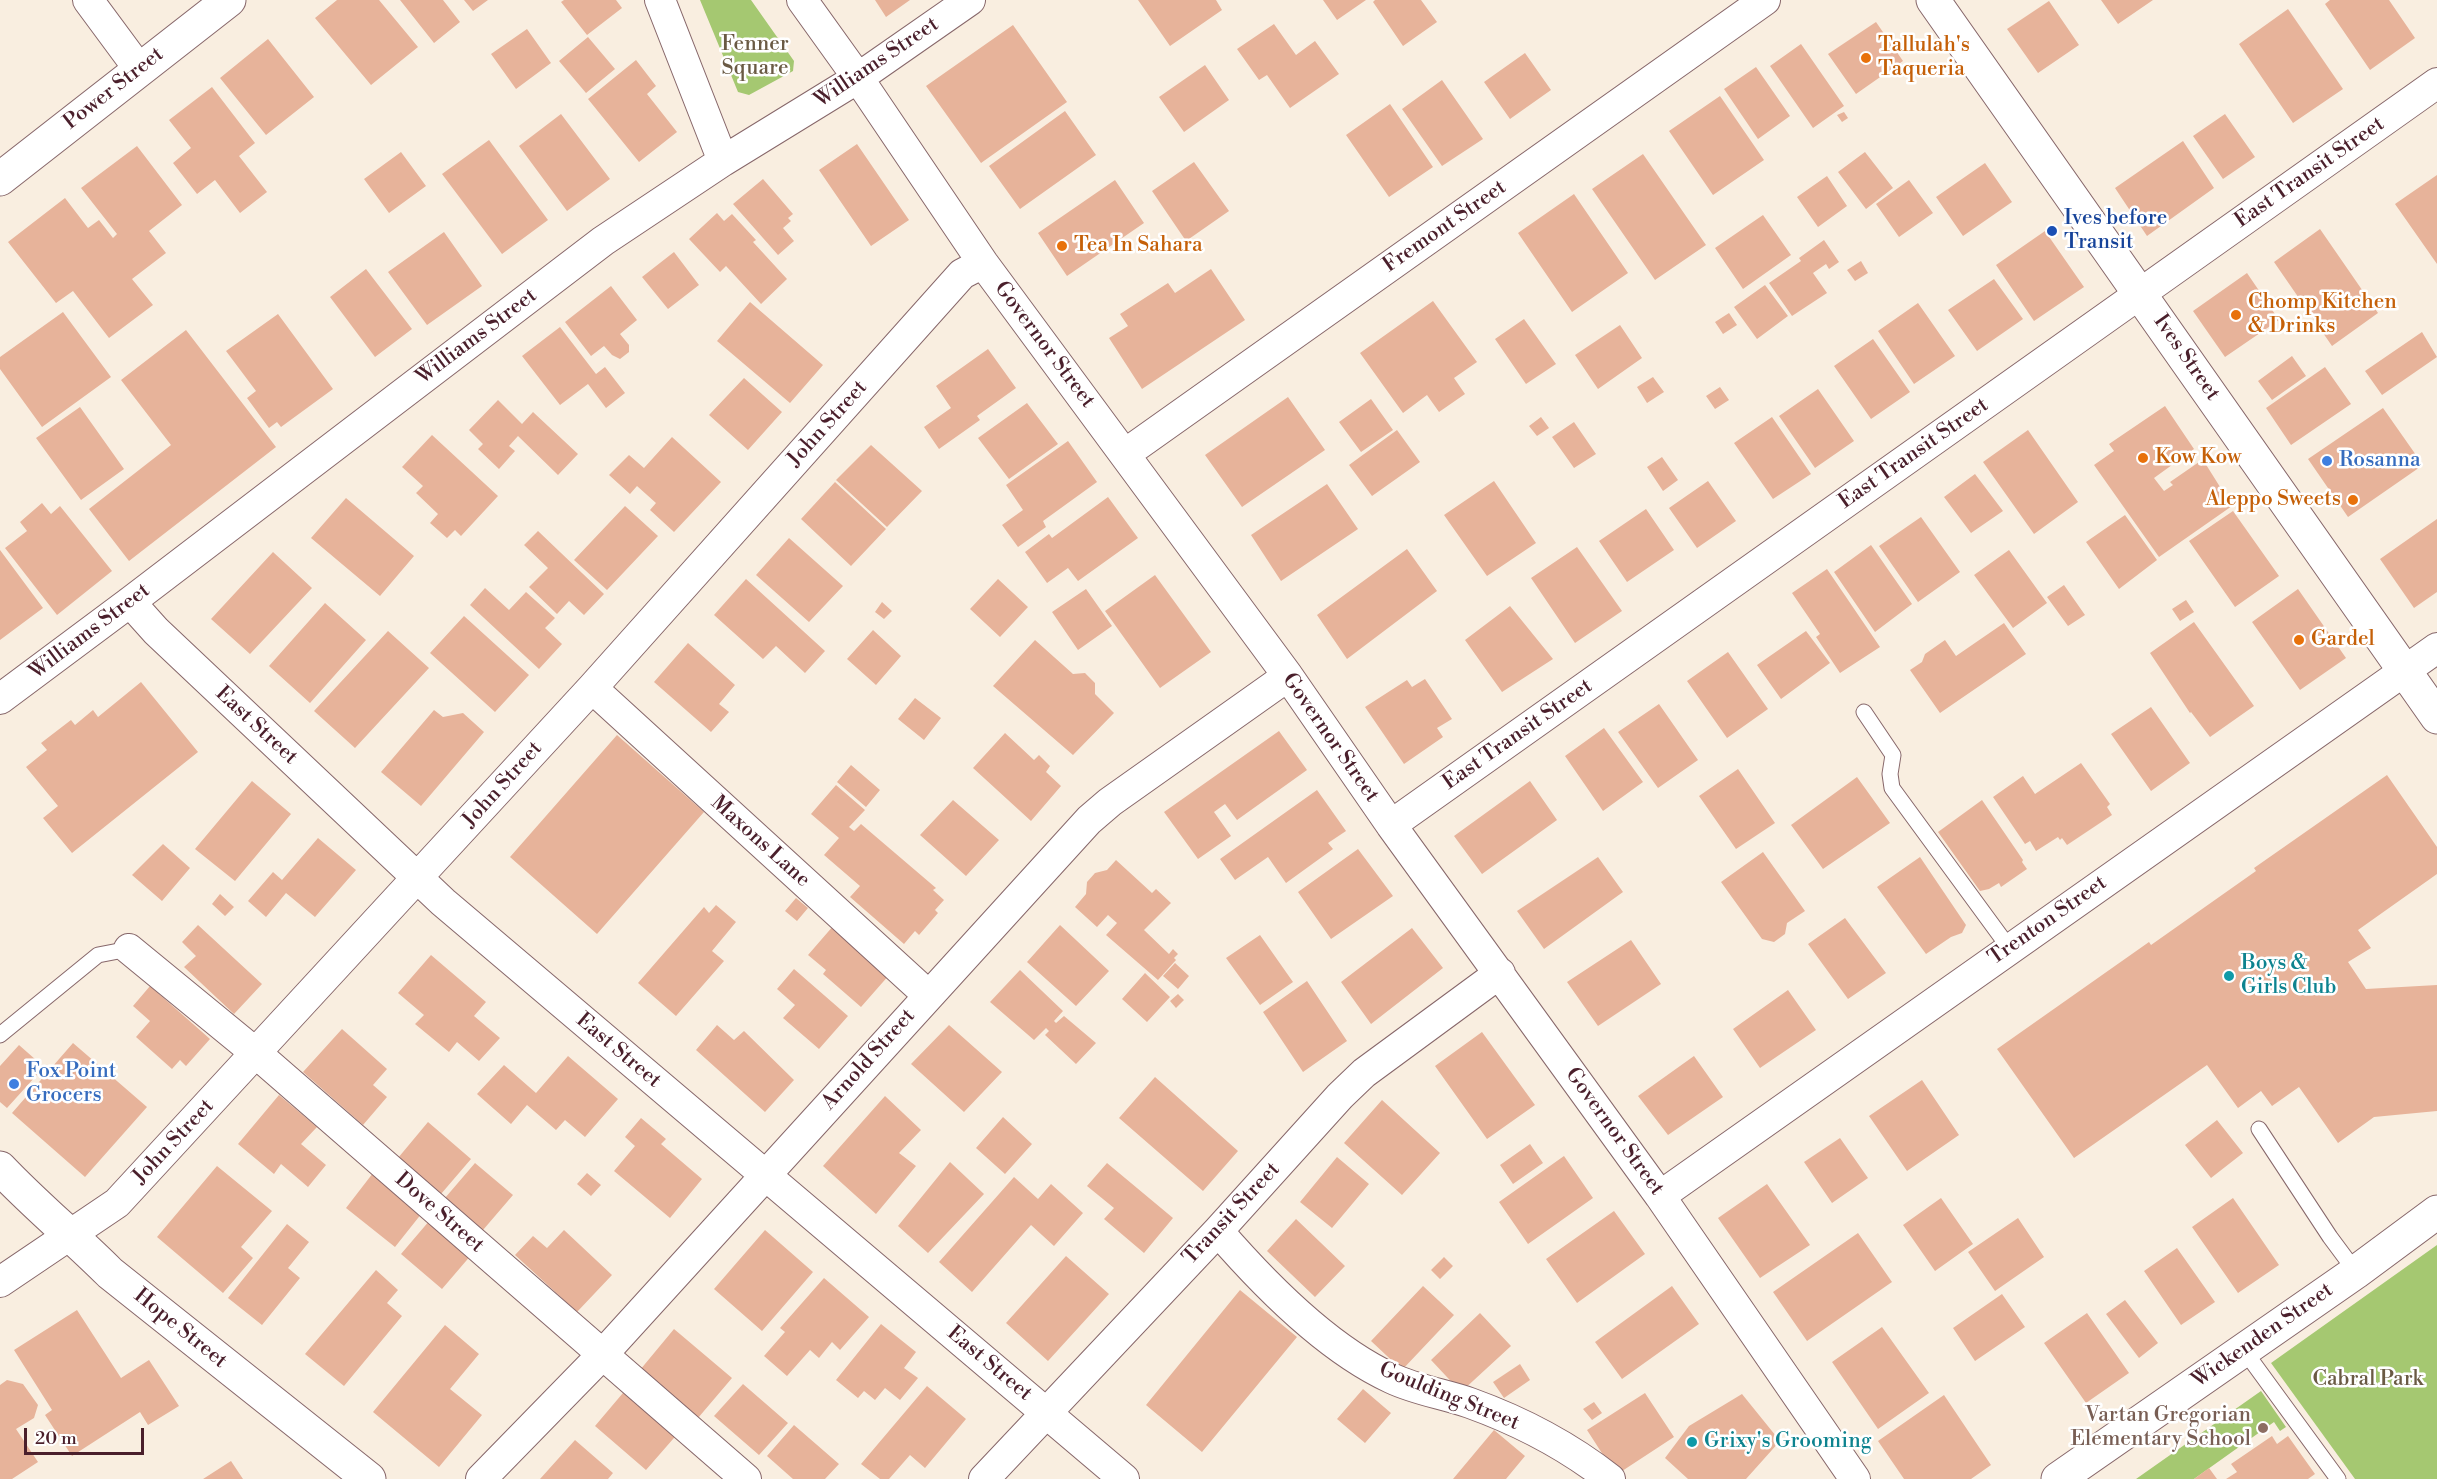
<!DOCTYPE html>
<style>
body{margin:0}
#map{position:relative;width:2437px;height:1479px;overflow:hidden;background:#f9eee0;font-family:"Libre Bodoni",serif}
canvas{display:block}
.scale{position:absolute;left:24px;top:1428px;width:120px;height:27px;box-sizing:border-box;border:3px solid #4a1f2b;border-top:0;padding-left:8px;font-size:18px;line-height:21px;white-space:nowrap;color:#4a1f2b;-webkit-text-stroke:4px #fff;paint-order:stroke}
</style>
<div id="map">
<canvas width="2437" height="1479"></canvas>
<div class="scale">20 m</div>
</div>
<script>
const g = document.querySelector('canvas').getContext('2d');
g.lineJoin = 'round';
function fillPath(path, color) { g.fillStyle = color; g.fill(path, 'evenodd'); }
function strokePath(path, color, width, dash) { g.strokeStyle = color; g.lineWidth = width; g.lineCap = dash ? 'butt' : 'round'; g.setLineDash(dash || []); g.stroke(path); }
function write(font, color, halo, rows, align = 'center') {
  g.font = font + ' "Libre Bodoni",serif'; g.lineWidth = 5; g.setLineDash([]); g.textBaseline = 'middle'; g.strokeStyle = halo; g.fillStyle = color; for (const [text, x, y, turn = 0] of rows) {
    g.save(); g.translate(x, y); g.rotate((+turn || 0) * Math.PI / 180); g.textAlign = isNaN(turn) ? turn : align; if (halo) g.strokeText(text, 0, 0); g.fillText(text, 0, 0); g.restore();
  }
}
fillPath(new Path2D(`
 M700,0h51l43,61 -1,10 -44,24 -11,-3z
 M2437,1245v234h-82l-84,-116z
 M2261,1391l25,36 -6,4 -6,-9 -80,57h-58z`), '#a5c871');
fillPath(new Path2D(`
 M337,0h42l39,47 -47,38 -56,-67z
 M400,0h43l17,22 -26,21z
 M464,0h24l-15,11z
 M564,0h52l6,8 -35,27 -26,-33z
 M875,0h35l-24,17z
 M1138,0h78l6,10 -52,36z
 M1323,0h43l-29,20z
 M1375,0h46l16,22 -34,24 -30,-44z
 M2101,0h52l-35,24z
 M2330,0h59l26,38 -45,32 -45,-66z
 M2049,1l30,44 -41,28 -31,-44z
 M2288,9l55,80 -50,34 -54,-79z
 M1876,22l27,39 -47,33 -28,-40z
 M1274,24l22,31 19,-14 24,33 -49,34 -23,-33 -8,5 -22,-31z
 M1013,25l54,77 -86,61 -55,-77z
 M527,29l24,34 -35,26 -25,-35z
 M588,37l27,32 -29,24 -27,-32z
 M268,39l46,58 -48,38 -46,-57z
 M1801,44l43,62 -31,22 -43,-62z
 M1525,53l26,37 -41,29 -26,-37z
 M636,60l20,26 -9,8 30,38 -38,30 -51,-63z
 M1205,65l24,35 -45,32 -25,-35z
 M1756,67l34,49 -32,23 -34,-50z
 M1442,80l41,59 -41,27 -40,-57z
 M212,87l43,56 -16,13 28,36 -27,21 -25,-33 -18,14 -24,-31 18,-15 -22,-28z
 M1720,96l44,64 -51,35 -44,-64z
 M1390,104l43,63 -44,30 -43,-62z
 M1065,111l31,44 -76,54 -31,-43z
 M1844,112l4,6 -6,4 -5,-7z
 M561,114l49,65 -43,32 -48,-65z
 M2225,114l30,43 -32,22 -30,-43z
 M489,140l59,80 -46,34 -60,-80z
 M2183,141l31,47 -67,48 -32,-48z
 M857,144l52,76 -38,26 -52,-76z
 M137,146l45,59 -33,26 17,22 -34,26 21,26 -44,33 -36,-47 -17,12 -48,-61 57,-44 23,30 11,-8 14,18 4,-4 -36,-46z
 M401,152l25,34 -37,27 -25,-34z
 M1865,152l28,36 -27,21 -28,-37z
 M1643,154l63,91 -51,35 -63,-91z
 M1194,162l35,49 -43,30 -34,-50z
 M1985,163l27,39 -49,34 -27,-39z
 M2437,175v89l-42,-60z
 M1827,176l20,30 -29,21 -21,-30z
 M763,179l30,35 -5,4 3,3 -8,7 11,13 -16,14 -45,-51z
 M1115,180l29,43 -77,53 -29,-43z
 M1909,180l24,33 -34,24 -23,-33z
 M1574,194l54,79 -56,39 -54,-79z
 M717,213l7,8 8,-7 24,26 -3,2 34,37 -26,25 -35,-38 -6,6 -31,-33z
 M1763,215l28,40 -48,34 -28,-41z
 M2320,229l58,84 -46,33 -58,-84z
 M2045,231l39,56 -50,34 -38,-56z
 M444,232l38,54 -55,39 -39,-53z
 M1824,240l15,22 -10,7 -3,-5 -13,9 14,20 -35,23 -23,-33 32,-22 -2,-3z
 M674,252l25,33 -31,24 -26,-32z
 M1861,261l7,12 -13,8 -8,-11z
 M366,269l46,60 -37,28 -45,-60z
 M1211,269l34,51 -103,69 -33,-51 19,-12 -8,-12 48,-31 7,10z
 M2247,273l32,47 -54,37 -32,-46z
 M1994,279l29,40 -46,32 -29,-41z
 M1765,285l23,31 -31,23 -23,-32z
 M611,286l26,34 -17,14 9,11v7l-9,7 -8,-4 -8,-9 -13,10 -26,-34z
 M1433,301l44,61 -23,16 11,16 -26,18 -12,-17 -24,18 -43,-60z
 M750,302l73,63 -33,38 -73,-62z
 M1918,303l37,53 -41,28 -36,-53z
 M63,312l48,65 -69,50 -42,-58v-12z
 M1729,313l8,12 -14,9 -8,-12z
 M278,314l55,75 -52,38 -4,-5 -8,6 -22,-30 9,-7 -30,-40z
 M1524,319l32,45 -30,20 -31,-45z
 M1620,325l22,33 -44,31 -23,-34z
 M560,327l36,47 9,-7 20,26 -19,15 -18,-24 -28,21 -38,-49z
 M186,330l90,117 -147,114 -40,-52 82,-64 -50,-65z
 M2422,332l15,25 -55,38 -17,-24z
 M1873,339l37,53 -39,27 -37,-53z
 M988,349l28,39 -39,28 3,4 -41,29 -15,-22 27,-19 -15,-22z
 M2292,356l14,20 -34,24 -14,-19z
 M2325,367l26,37 -60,41 -25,-37z
 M1653,377l11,15 -17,11 -10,-16z
 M744,378l38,34 -34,38 -39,-35z
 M1720,387l9,13 -14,9 -9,-13z
 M1818,389l36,52 -39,27 -36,-52z
 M1288,397l37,53 -83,57 -37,-52z
 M1371,399l22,31 -32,22 -22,-30z
 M498,400l24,24 11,-12 45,42 -20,21 -40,-39 -9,10 6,5 -16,18 -21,-20 5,-5 -14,-14z
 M1027,403l31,41 -49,35 -31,-41z
 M2165,406l29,43 -40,29 10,13 9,-6 -3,-3 29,-20 2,4 4,-3 27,43 -73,51 -65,-92 20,-14 -5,-7z
 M80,407l44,62 -43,31 -45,-62z
 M2383,408l40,57 -75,52 -40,-58z
 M1541,417l8,11 -12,8 -8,-10z
 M1772,417l39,57 -38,25 -39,-56z
 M1574,422l22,32 -22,14 -22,-31z
 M1397,430l23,32 -48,34 -23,-31z
 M2028,430l50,72 -44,32 -51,-72z
 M432,435l66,61 -37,40 -6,-6 -8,8 -17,-15 8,-9 -22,-21 7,-7 -21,-19z
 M672,437l49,45 -47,50 -24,-22 6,-7 -19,-17 -7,8 -21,-19 20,-20 15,13z
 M1068,441l29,41 -54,39 3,6 -28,20 -16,-22 21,-15 -17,-25z
 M871,445l51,46 -35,36 -51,-47z
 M1662,457l16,23 -15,11 -16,-24z
 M1975,474l28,37 -32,22 -27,-36z
 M1494,481l42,62 -49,33 -43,-61z
 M1708,481l28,40 -39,27 -28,-40z
 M835,482l51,47 -35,37 -50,-47z
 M1327,484l31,45 -77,52 -30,-46z
 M1108,497l30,41 -60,43 -10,-13 -21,15 -22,-31 24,-18 3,4z
 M346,498l68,58 -34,40 -69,-58z
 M42,503l9,11 9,-8 52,65 -55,44 -52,-67 22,-17 -7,-9z
 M625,506l33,30 -51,54 -33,-30z
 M1646,509l28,41 -47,32 -28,-41z
 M2233,511l46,65 -44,31 -46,-66z
 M2125,515l32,45 -38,29 -33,-47z
 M1921,517l39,55 -42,30 -39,-56z
 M2437,519v73l-23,16 -34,-49z
 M538,531l66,63 -20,21 -15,-14 -12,13 -28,-27 19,-19 -24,-23z
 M789,538l54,48 -34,36 -53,-47z
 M1871,545l41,59 -37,28 -41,-60z
 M1577,547l45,64 -47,32 -44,-65z
 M1407,549l30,42 -90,68 -30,-44z
 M0,550l43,58 -43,32z
 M2009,550l38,53 -34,25 -39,-53z
 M273,552l39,36 -62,66 -39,-35z
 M1827,569l53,78 -40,26 -24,-36 4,-3 -28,-41z
 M1155,575l56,77 -51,36 -55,-77z
 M746,579l79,72 -20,22 -29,-27 -13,13 -49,-44z
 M998,579l30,28 -28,30 -30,-28z
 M2064,585l21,30 -17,11 -21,-29z
 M485,588l24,22 17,-18 29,26 -10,10 17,16 -23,25 -69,-64z
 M1086,589l26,37 -34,24 -26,-38z
 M2298,589l48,69 -46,32 -48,-68z
 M2186,600l8,12 -14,9 -8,-12z
 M882,602l10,9 -8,8 -9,-7z
 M325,603l41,37 -56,63 -41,-37z
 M1510,606l43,53 -51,33 -37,-52z
 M464,616l65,59 -34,37 -65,-59z
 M2194,622l60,84 -44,31 -19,-25 -1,1 -40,-60z
 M2004,623l22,31 -86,59 -30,-43 12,-8 3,-8 20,-14 11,16z
 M873,630l28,26 -25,29 -29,-26z
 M388,631l41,37 -74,80 -41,-37z
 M1806,631l24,32 -49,36 -24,-34z
 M1035,640l38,34 12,-1 10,10v11l19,19 -41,42 -80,-69z
 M688,643l47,42 -16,19 10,8 -18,20 -57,-50z
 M1728,652l40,57 -41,29 -40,-57z
 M1425,679l27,40 -15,9 6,9 -39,27 -39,-57 42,-27 5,7z
 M141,682l57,70 -126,101 -29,-35 15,-12 -32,-39 21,-17 -6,-7 30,-23 4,5 18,-15 5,7z
 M915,698l26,20 -17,22 -26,-21z
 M1659,704l39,56 -40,28 -40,-56z
 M2151,707l39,56 -39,28 -40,-57z
 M434,710l9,7 20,-4 21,19 -63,74 -40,-34z
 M1604,728l39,54 -40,29 -38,-55z
 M1279,731l28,39 -70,50 -12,-16 -11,8 17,24 -33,23 -34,-47z
 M1005,733l29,27 5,-5 11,11 -4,6 15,14 -30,35 -58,-53z
 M617,735l87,77 -107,122 -87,-77z
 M2081,763l29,41 -3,3 5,8 -45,30 -5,-7 -2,2 -2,-3 -22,14 -6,-10 -5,3 -32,-47 30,-21 12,18z
 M851,765l29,25 -14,17 -29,-25z
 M1738,769l37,54 -39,26 -37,-53z
 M2387,775l50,72v27l-79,56 13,18 -23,14 18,27 71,-4v126l-63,6 -36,26 -39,-56 -27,19 -11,-15 -23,17 -31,-43 -133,93 -77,-109 152,-107 2,3 105,-74 -2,-3z
 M1857,777l33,46 -67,46 -32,-44z
 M252,781l39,33 -56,67 -40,-32z
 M1530,781l27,39 -75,54 -28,-38z
 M836,785l29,25 -16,17 5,4 7,-7 75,64 -3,2 11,10 -9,10 3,3 -19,22 -4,-4 -11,13 -54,-47 10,-11 -36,-31 15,-17 -28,-24z
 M1317,790l29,41 -18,12 5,6 -47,34 -18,-26 -33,23 -15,-21z
 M953,800l46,40 -33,36 -46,-41z
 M1982,800l41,60 -1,2 5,7 -26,18 -2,-4 -10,6 -9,2 -42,-59z
 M318,838l38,32 -41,47 -29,-24 -20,24 -18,-16 25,-29 9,8z
 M163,844l27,24 -28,33 -30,-26z
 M1358,849l35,47 -62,43 -33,-47z
 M1763,852l42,59 -18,12 -2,11 -11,8 -12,-3 -41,-57z
 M1598,857l25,35 -79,57 -27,-38z
 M1920,857l46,68 -4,8 -11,4 -25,17 -49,-67z
 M1116,860l36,33 4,-4 15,14 -27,27 25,24 4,-5 5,5 -4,4 2,2 -18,20 -52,-45 11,-12 -9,-8 -11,12 -22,-20 11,-13 1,-12 8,-9 12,-3z
 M220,894l14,13 -9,9 -13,-12z
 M796,898l12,10 -11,13 -12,-10z
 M716,905l20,17 -24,29 12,10 -48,55 -38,-33 66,-76 5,6z
 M1845,918l41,55 -38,26 -40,-55z
 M198,925l64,59 -28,30 -50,-47 12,-11 -14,-14z
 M834,925l56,49 -29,33 -38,-33 3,-4 -18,-15z
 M1060,925l49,46 -33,35 -49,-44z
 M1412,928l31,40 -72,56 -30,-42z
 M1260,935l33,47 -33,23 -34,-47z
 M1631,940l30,44 -63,42 -31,-44z
 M431,955l55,47 -12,14 26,22 -21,23 -22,-19 -8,10 -34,-28 9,-9 -26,-22z
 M1175,963l14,13 -11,13 -15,-13z
 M794,969l54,47 -29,33 -36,-31 12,-13 -18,-16z
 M1020,970l43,41 -9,10 2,2 8,-7 32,27 -20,21 -31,-29 4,-4 -3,-3 -12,12 -44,-38z
 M1145,973l25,24 -23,25 -25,-23z
 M1307,981l40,60 -44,31 -40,-60z
 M150,986l60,53 -24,27 -6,-6 -8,9 -36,-32 14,-16 -17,-15z
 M1788,990l28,40 -56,38 -27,-39z
 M1178,994l6,6 -8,8 -6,-7z
 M717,1025l17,15 10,-9 50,49 -29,32 -69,-62z
 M949,1025l53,47 -38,40 -53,-48z
 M342,1029l45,40 -14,16 14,12 -24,28 -60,-53z
 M1482,1032l53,73 -48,34 -52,-73z
 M73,1043l74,64 -62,70 -73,-64z
 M19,1045l25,22 -37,41 -7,-6v-36z
 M568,1056l50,43 -33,38 -20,-17 -9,10 -29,-25 -16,19 -34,-30 27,-29 32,28z
 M1694,1056l29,41 -55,38 -30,-39z
 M1155,1077l83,74 -35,40 -84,-73z
 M1922,1080l37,55 -52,36 -38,-55z
 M279,1095l38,32 -16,17 25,21 -18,22 -27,-23 -7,10 -36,-30z
 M885,1096l36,34 -22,23 17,13 -40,48 -53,-48z
 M1382,1100l58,53 -38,42 -58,-52z
 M1003,1117l29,27 -27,30 -29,-26z
 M641,1118l25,21 -5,5 41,35 -32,39 -56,-47 21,-25 -10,-9z
 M2217,1120l26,33 -32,25 -26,-33z
 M428,1122l43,37 -30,35 -43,-36z
 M1840,1138l28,40 -36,25 -28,-41z
 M1530,1144l13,19 -30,21 -13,-19z
 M1564,1156l29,42 -65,46 -29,-42z
 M1337,1157l32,27 -37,44 -32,-26z
 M950,1162l34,32 -56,59 -30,-27z
 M475,1163l38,32 -30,35 -38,-32z
 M1107,1163l66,55 -29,35 -40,-34 10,-11 -27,-22z
 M217,1166l55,45 -31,36 12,11 -30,35 -66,-56z
 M373,1173l49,40 -27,34 -49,-39z
 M587,1173l14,12 -10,11 -14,-12z
 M1014,1177l24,22 13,-15 32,29 -29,33 -23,-21 -59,67 -33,-30z
 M1767,1184l43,61 -50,33 -42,-60z
 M1941,1198l32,46 -38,27 -32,-46z
 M2233,1198l46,67 -41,28 -46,-66z
 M1614,1211l31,43 -68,49 -31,-44z
 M2018,1218l26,39 -49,34 -27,-39z
 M1296,1219l49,47 -30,31 -48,-46z
 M430,1220l42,34 -30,35 -41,-35z
 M287,1224l22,18 -21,26 12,10 -38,47 -34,-27z
 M564,1230l48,45 -35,37 -62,-57 18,-19 14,12z
 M765,1230l48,42 -51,59 -48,-42z
 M1858,1233l34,49 -85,59 -34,-49z
 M2177,1248l38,54 -34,23 -37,-54z
 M1066,1256l43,38 -61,67 -42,-38z
 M1444,1257l9,9 -13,13 -9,-9z
 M376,1270l22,20 -11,13 15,13 -58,70 -39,-32z
 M824,1278l45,39 -29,33 -8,-8 -13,16 -9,-8 -23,26 -23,-20 21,-24 -5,-4z
 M1423,1286l31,29 -52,55 -31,-29z
 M1672,1286l27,38 -77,55 -27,-37z
 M1240,1290l57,47 -95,115 -56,-47z
 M2002,1294l23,33 -50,34 -22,-33z
 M2125,1300l33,43 -19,15 -33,-44z
 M77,1310l44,68 28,-18 30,46 -31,19 -8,-13 -68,44 -27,-41 7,-5 -38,-60z
 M1480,1313l31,33 -50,46 -30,-32z
 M2087,1313l42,60 -43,30 -42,-60z
 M881,1324l35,28 -12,16 14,10 -18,22 -15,-12 -10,12 -11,-9 -6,7 -22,-18z
 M445,1325l34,29 -29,35 32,26 -43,52 -66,-55z
 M1882,1327l47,66 -51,36 -46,-67z
 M674,1329l58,49 -34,40 -58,-48z
 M1520,1364l10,16 -26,18 -11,-16z
 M7,1380l16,4 15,21 -4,13 -18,11 22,33 -26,17h-12v-94z
 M743,1384l45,39 -29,32 -45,-39z
 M927,1386l39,33 -41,49 -15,-13 -21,24h-9l-19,-15z
 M628,1387l52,44 -34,39 -51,-44z
 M1363,1389l28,24 -26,30 -28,-24z
 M1645,1393l29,44 -58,38 -29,-45z
 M1742,1394l38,47 -34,38h-58l-23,-21 24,-32z
 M1944,1395l47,70 -20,14h-67l-26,-38z
 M1594,1402l8,11 -10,7 -9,-11z
 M794,1425l45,39 -14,15h-32l-26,-23z
 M1494,1430l31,26 -19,23h-53z
 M2272,1436l5,8 11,-8 27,38 -7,5h-82l11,-7 -6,-8z
 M575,1440l38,33 -5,6h-68z
 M231,1461l12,18h-40z
 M2209,1468l8,11h-23z`), '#e7b39a');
const service = new Path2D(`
 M1864,712l29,43 -3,19 2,14 118,161
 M0,1035l98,-80 31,-6
 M2259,1129l71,108 26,35
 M2243,1349l95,130`);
const minor = new Path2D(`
 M88,0l51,69
 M660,0l63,161
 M802,0l56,78 125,185 305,413 103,149 269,371 195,283
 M1125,454l640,-454
 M130,602l26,29 287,271 681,577
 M592,688l336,307
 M0,699l130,-97 473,-361 120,-80 135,-83 112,-78
 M1391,825l1046,-742
 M129,949l128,105 489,425
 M1660,1196l777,-548
 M1218,1231c45,52 110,118 173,147 25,12 53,16 79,25 50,18 98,43 140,76
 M0,1282l117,-79 475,-515 370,-414 21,-11
 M481,1479l121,-124 487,-535 21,-18 178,-126
 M984,1479l234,-248 122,-135 24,-23 136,-100`);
const tertiary = new Path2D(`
 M1933,0l504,717
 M0,179l229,-179
 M0,1168c35,37 74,69 110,105l259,206`);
const secondary = new Path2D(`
 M2058,1479l298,-207 81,-60`);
strokePath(service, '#87676a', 17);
strokePath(minor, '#87676a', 32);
strokePath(tertiary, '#87676a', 35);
strokePath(secondary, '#87676a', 35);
strokePath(service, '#fff', 15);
strokePath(minor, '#fff', 30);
strokePath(tertiary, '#fff', 33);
strokePath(secondary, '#fff', 33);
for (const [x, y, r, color] of [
 [1866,58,6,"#e8710a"],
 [2052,231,6,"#1a4fb4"],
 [1062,246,6,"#e8710a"],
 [2236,315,6,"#e8710a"],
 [2143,458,6,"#e8710a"],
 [2327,461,6,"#3f7fe0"],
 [2353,500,6,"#e8710a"],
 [2299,640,6,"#e8710a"],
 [2229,976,6,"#0f9aa8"],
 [14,1084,6,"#3f7fe0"],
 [2263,1428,6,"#8d6e63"],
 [1692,1442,6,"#0f9aa8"]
]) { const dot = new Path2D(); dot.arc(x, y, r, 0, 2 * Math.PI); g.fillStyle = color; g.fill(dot); strokePath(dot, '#fff', 2); }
write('21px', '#6a5a44', '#fff', [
 ["Fenner",755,45],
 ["Square",755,69],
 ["Cabral Park",2368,1380]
]);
write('21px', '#c56008', '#fff', [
 ["Tallulah's",1878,46],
 ["Taqueria",1878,70],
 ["Tea In Sahara",1074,246],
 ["Chomp Kitchen",2248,303],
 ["& Drinks",2248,327],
 ["Kow Kow",2155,458],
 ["Aleppo Sweets",2341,500,"right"],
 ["Gardel",2311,640]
], 'left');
write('21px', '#4a1f2b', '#fff', [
 ["Williams Street",877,63,-34],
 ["Power Street",114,89,-38],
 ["East Transit Street",2310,173,-35],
 ["Fremont Street",1445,227,-35],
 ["Williams Street",477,337,-37],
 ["Governor Street",1044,345,53],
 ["Ives Street",2186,358,55],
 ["John Street",828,424,-48],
 ["East Transit Street",1914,454,-35],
 ["Williams Street",90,632,-37],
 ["East Street",256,726,43],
 ["East Transit Street",1518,735,-35],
 ["Governor Street",1330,738,55],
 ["John Street",503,785,-48],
 ["Maxons Lane",760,842,42],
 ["Trenton Street",2048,921,-35],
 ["East Street",618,1051,40],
 ["Arnold Street",869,1060,-48],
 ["Governor Street",1614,1132,54],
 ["John Street",174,1142,-47],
 ["Dove Street",439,1213,41],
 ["Transit Street",1232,1214,-47],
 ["Hope Street",180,1329,39],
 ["Wickenden Street",2263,1336,-35],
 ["East Street",989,1364,40],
 ["Goulding Street",1449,1397,22]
]);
write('21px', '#164399', '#fff', [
 ["Ives before",2064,219],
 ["Transit",2064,243]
], 'left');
write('21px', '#366cbe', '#fff', [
 ["Rosanna",2339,461],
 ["Fox Point",26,1072],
 ["Grocers",26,1096]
], 'left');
write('21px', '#0d838f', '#fff', [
 ["Boys &",2241,964],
 ["Girls Club",2241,988],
 ["Grixy's Grooming",1704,1442]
], 'left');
write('21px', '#785e54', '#fff', [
 ["Vartan Gregorian",2251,1416],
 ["Elementary School",2251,1440]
], 'right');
</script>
